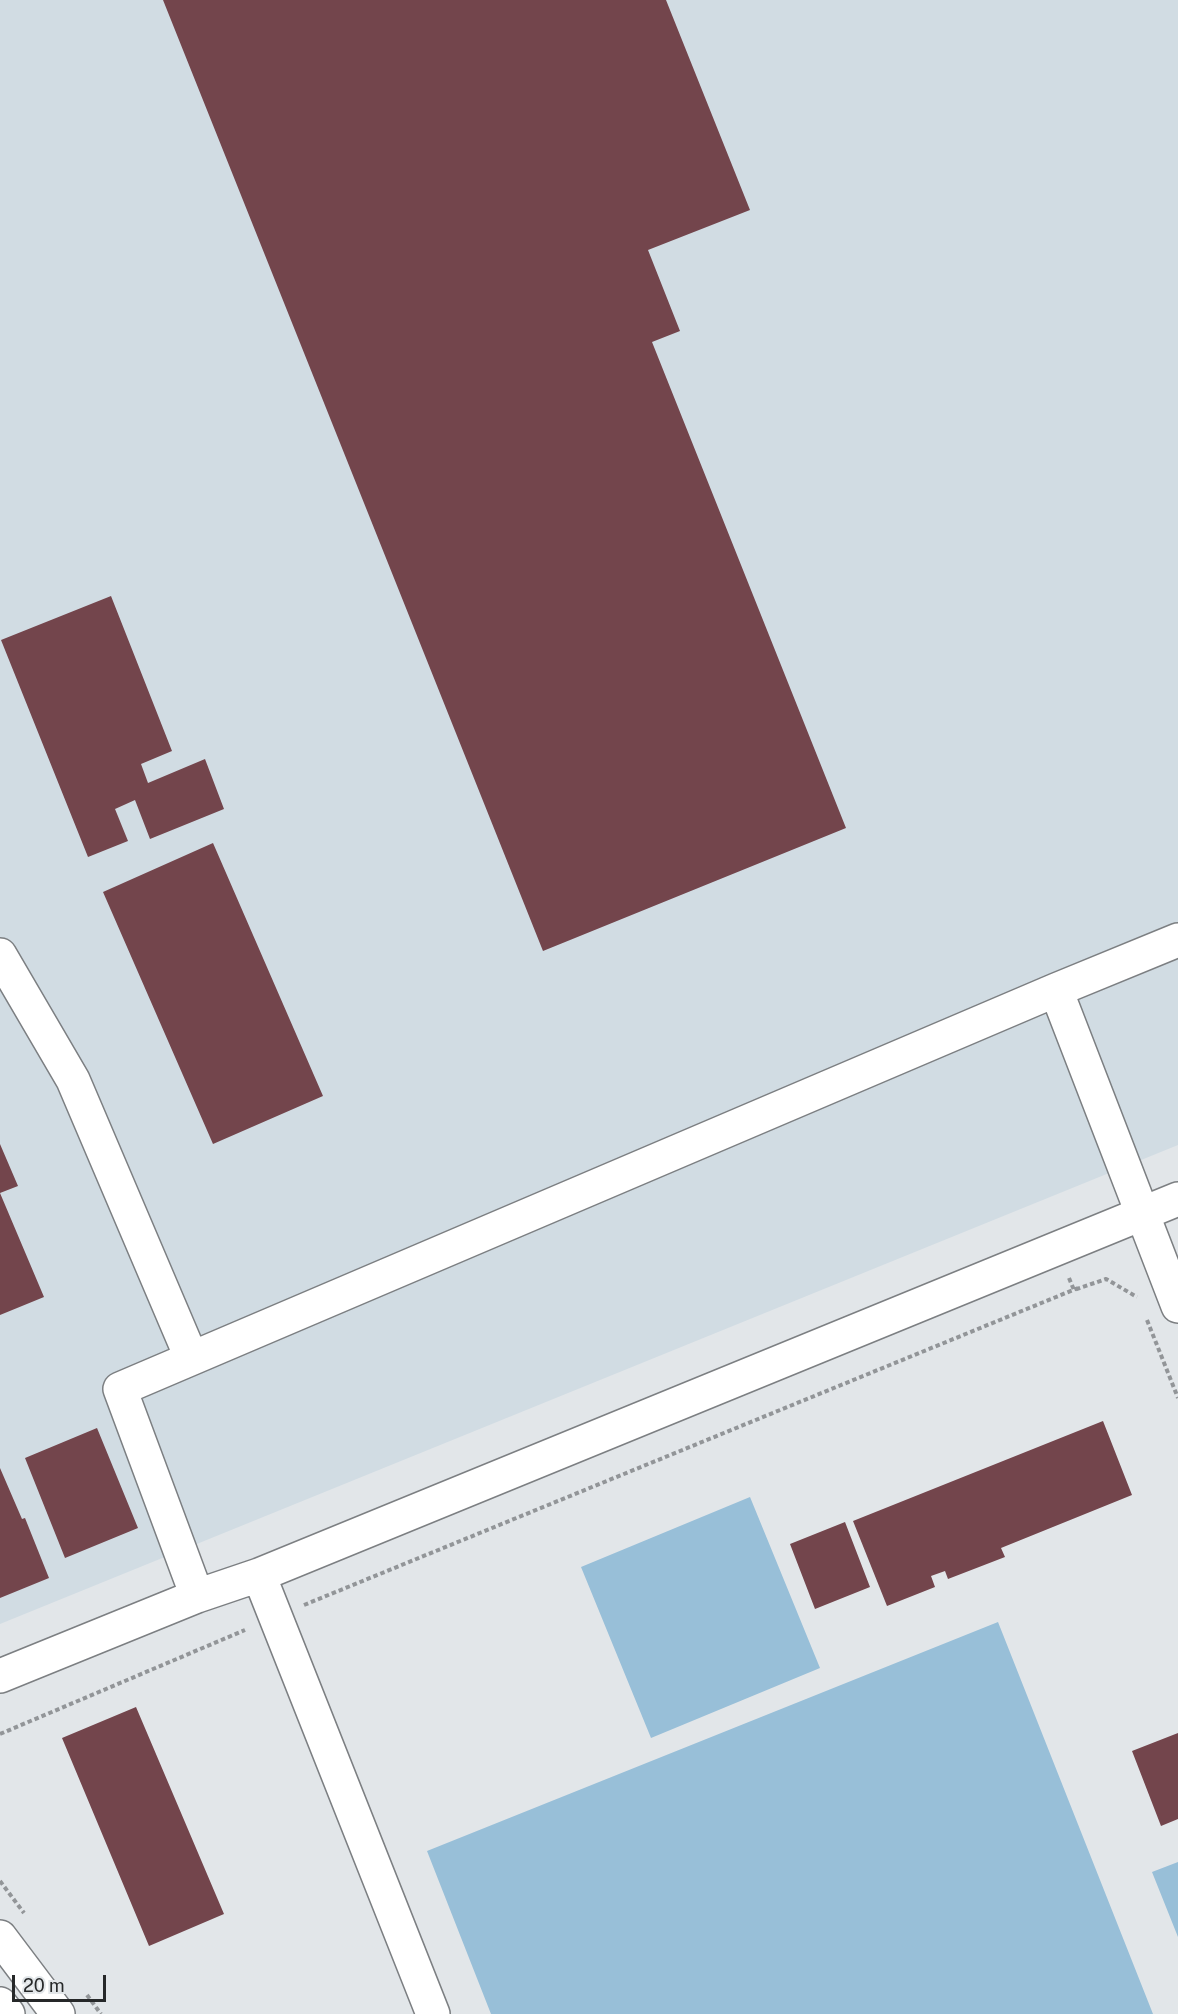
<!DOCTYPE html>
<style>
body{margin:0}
#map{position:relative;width:1178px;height:2014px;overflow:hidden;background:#e2e6e9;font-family:"Public Sans",sans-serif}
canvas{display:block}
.scale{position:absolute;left:12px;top:1975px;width:94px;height:27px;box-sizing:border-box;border:3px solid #262829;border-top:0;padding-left:8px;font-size:18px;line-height:21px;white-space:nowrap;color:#262829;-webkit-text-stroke:4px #e2e6e9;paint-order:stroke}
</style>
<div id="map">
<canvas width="1178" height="2014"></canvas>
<div class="scale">20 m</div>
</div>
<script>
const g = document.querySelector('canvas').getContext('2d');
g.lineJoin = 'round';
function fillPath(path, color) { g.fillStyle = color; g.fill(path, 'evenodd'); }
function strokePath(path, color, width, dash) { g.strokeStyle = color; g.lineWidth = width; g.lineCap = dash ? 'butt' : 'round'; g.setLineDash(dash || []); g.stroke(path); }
fillPath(new Path2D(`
 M0,0h1178v1145l-1178,479z`), '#d1dce3');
fillPath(new Path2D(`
 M750,1497l70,171 -169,70 -70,-171z
 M998,1622l155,392h-662l-64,-163z
 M1178,1862v75l-26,-65z`), '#98bfd8');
fillPath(new Path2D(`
 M163,0h503l84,210 -102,40 32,81 -28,11 194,486 -303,123z
 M111,596l61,155 -31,13 7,19 57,-24 19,50 -74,30 -15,-39 -20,9 13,32 -40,16 -87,-217z
 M213,843l110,253 -110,48 -110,-252z
 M0,1144l18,42 -18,7 44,104 -44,18z
 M1103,1421l29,74 -131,53 4,9 -57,22 -3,-8 -14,5 4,11 -48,19 -34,-85z
 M97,1428l41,100 -73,30 -40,-100z
 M0,1468l22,51 3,-1 24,60 -49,20z
 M845,1522l25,65 -55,22 -25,-65z
 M136,1707l88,207 -75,32 -87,-208z
 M1178,1733v86l-17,7 -29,-75z`), '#73454c');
const minor = new Path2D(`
 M0,955l73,125 118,277
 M1056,990l122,316
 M259,1575l174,439
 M197,1596l-77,-207 936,-399 122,-50
 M0,1676l197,-80 62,-21 919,-376
 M0,1937l58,77
 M0,2004l8,10`);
strokePath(minor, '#7c7f82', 36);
strokePath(new Path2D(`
 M1069,1278l5,12 32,-11 31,18
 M1147,1320l31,78
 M304,1605l774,-317
 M0,1734l245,-104
 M0,1881l24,32
 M87,1995l14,19`), '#929598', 4, [4.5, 3]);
strokePath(minor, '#fff', 33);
</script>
